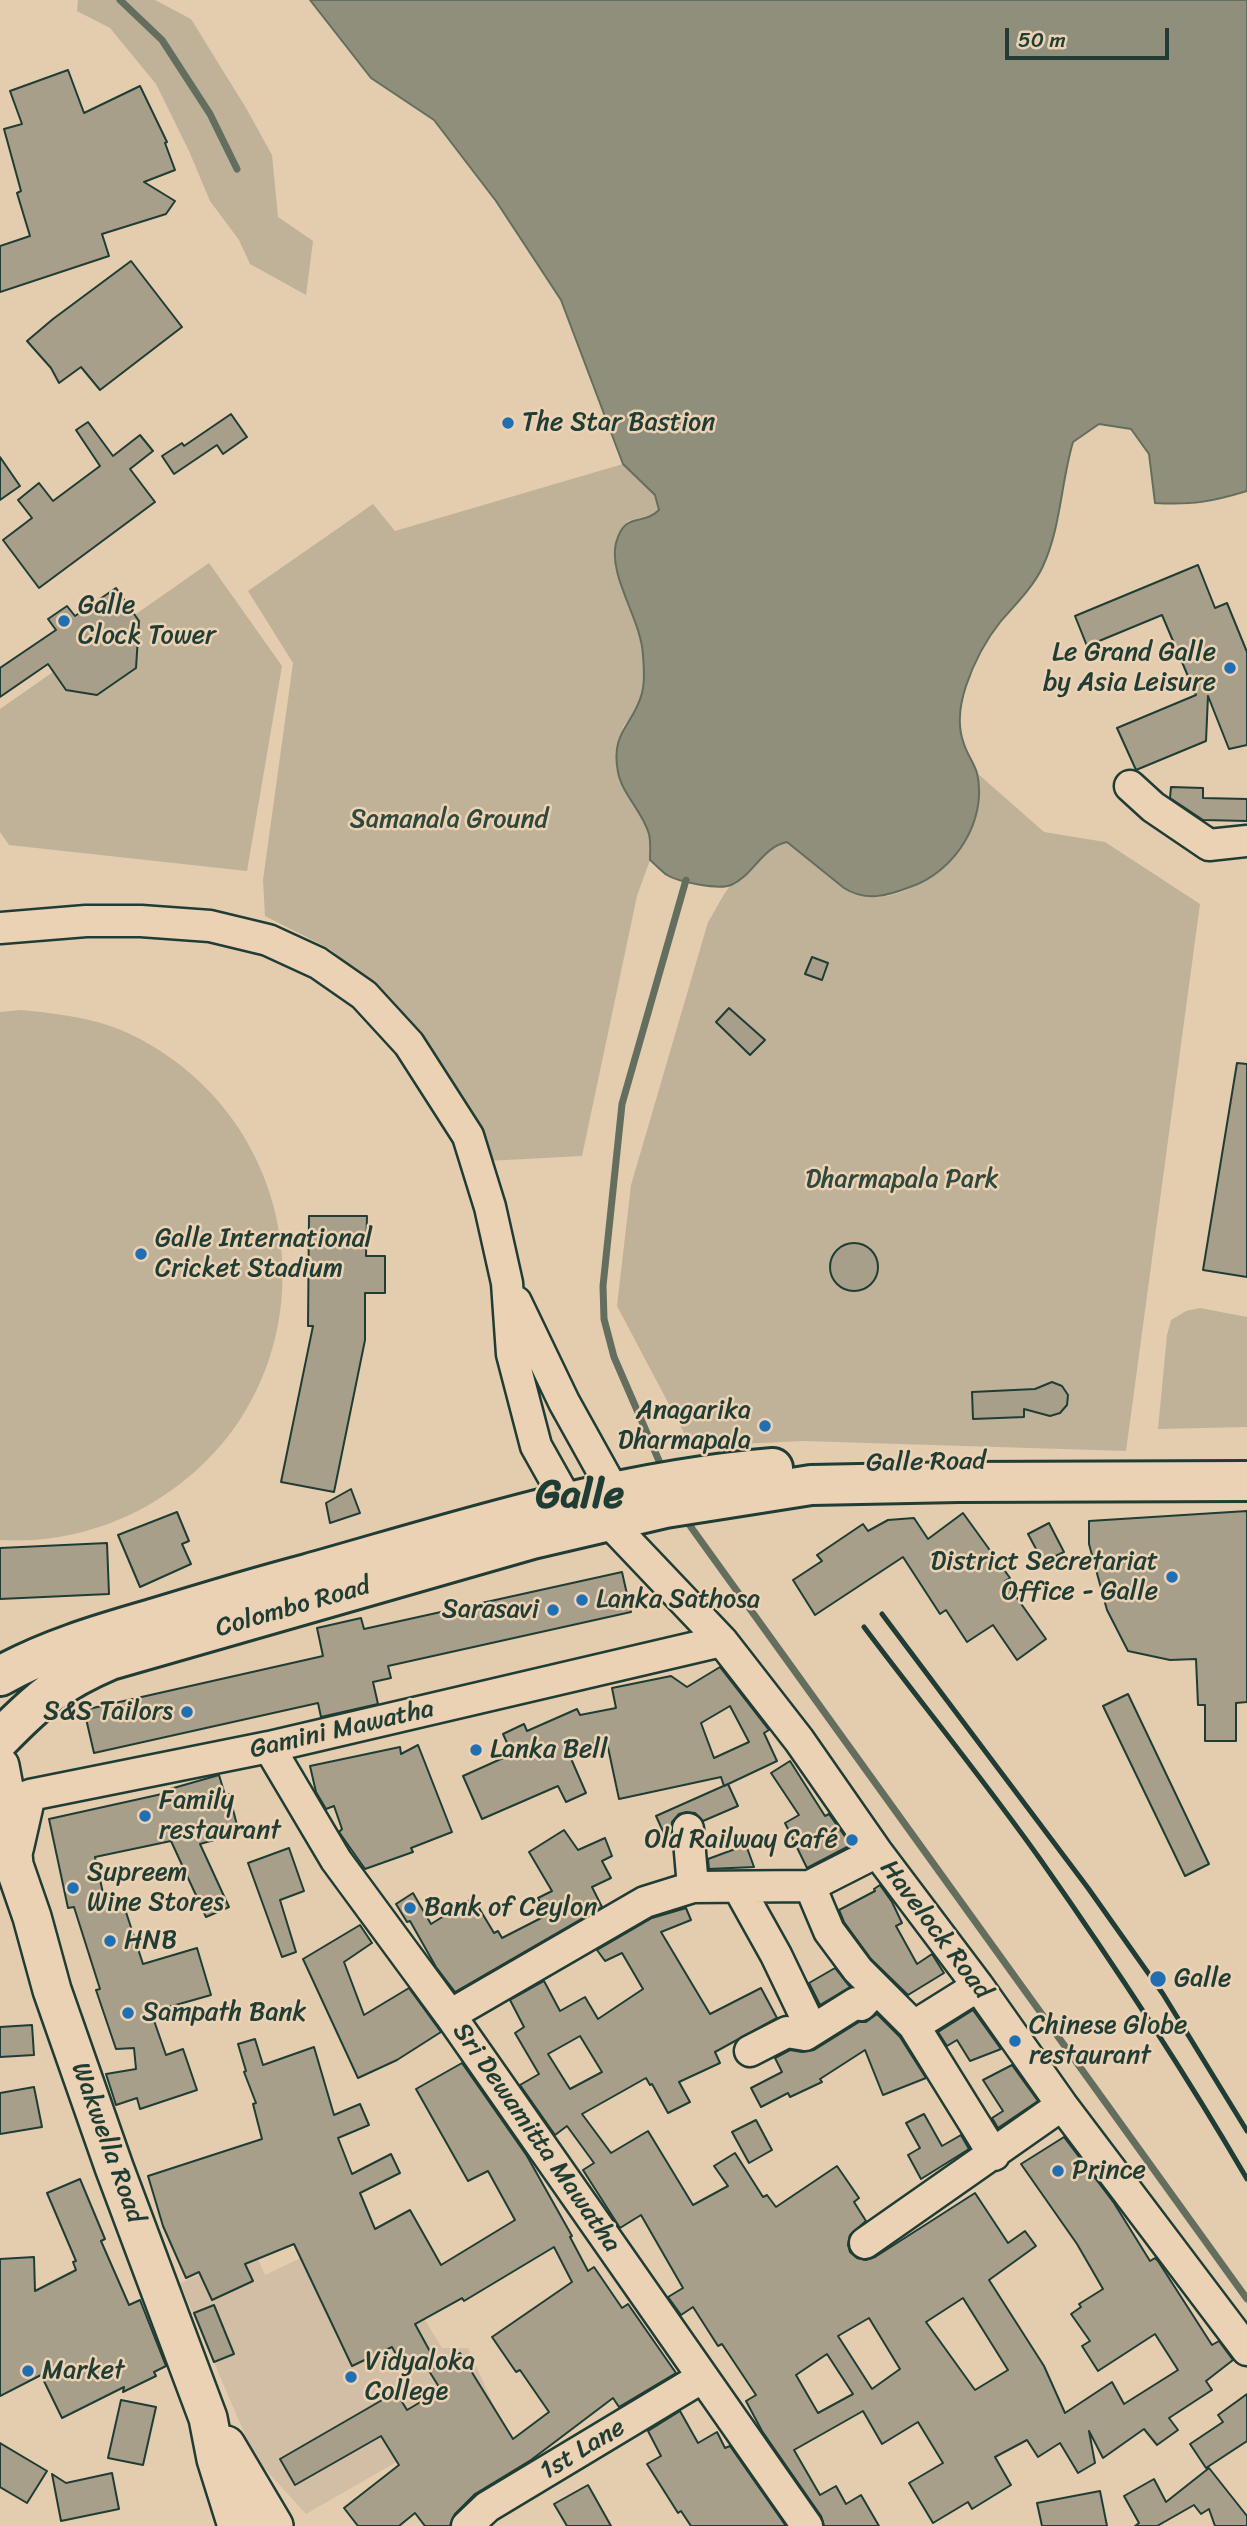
<!DOCTYPE html>
<meta charset="utf-8">
<style>
body{margin:0}
#map{position:relative;width:1247px;height:2526px;overflow:hidden;background:#e4ccaf;font-family:Sriracha,sans-serif}
canvas{display:block}
.scale{position:absolute;left:1005px;top:28px;width:164px;height:32px;box-sizing:border-box;border:4px solid #1f3d34;border-top:0;padding-left:9px;font-size:21px;line-height:24px;white-space:nowrap;color:#1f3d34;-webkit-text-stroke:5px #ecd2b4;paint-order:stroke}
</style>
<div id="map">
<canvas width="1247" height="2526"></canvas>
<div class="scale">50 m</div>
</div>
<script>
const g = document.querySelector('canvas').getContext('2d');
g.lineJoin = 'round';
function fillPath(path, color) { g.fillStyle = color; g.fill(path, 'evenodd'); }
function strokePath(path, color, width, dash) { g.strokeStyle = color; g.lineWidth = width; g.lineCap = dash ? 'butt' : 'round'; g.setLineDash(dash || []); g.stroke(path); }
function write(font, color, halo, rows, align = 'center') {
  g.font = font + ' Sriracha,sans-serif'; g.lineWidth = 5; g.setLineDash([]); g.textBaseline = 'middle'; g.strokeStyle = halo; g.fillStyle = color; for (const [text, x, y, turn = 0] of rows) {
    g.save(); g.translate(x, y); g.rotate((+turn || 0) * Math.PI / 180); g.textAlign = isNaN(turn) ? turn : align; if (halo) g.strokeText(text, 0, 0); g.fillText(text, 0, 0); g.restore();
  }
}
fillPath(new Path2D(`
 M368,2226l74,122h26l26,58 -188,108 -51,-56 -75,-175 74,-32 11,24z`), '#d2bea4');
fillPath(new Path2D(`
 M78,0h77l36,19 55,89 26,47 6,62 35,24 -7,54 -56,-31 -11,-24 -29,-39 -21,-50 -33,-67 -46,-56 -33,-17z
 M623,464l33,31 3,15 -4,4 -27,7 -6,6 -6,18 3,32 23,61 2,19 -1,34 -8,20 -12,16 -4,48 30,59 1,26 -13,36 -55,260 -95,5 -45,-87 -47,-71 -65,-54 -65,-33 -2,-36 30,-217 -45,-72 125,-87 22,27z
 M209,563l73,103 -35,205 -238,-26 -9,-13v-123z
 M977,773l67,59 61,10 95,62 -74,547 -322,-10 -113,5 -74,-140 14,-121 77,-263c8,-12 14,-27 23,-37 10,-11 43,-40 56,-43 17,12 52,46 69,52 42,16 102,-30 117,-68 7,-17 5,-36 4,-53z
 M21,1010c39,4 78,8 113,26 191,96 201,364 13,470 -45,25 -95,37 -147,34v-528z
 M1200,1308l47,9v110l-89,2 9,-94 4,-15 15,-9z`), '#bfb298');
const water = new Path2D(`
 M310,0h937v491c-36,11 -54,14 -92,12l-6,-49 -18,-25 -32,-5 -26,18c-12,40 -12,85 -30,124 -9,20 -27,38 -42,55 -16,20 -27,41 -35,65 -6,18 -9,40 -2,58 3,10 10,19 13,29 11,47 -22,99 -67,114 -23,9 -44,15 -66,1l-57,-46c-25,5 -34,34 -56,43 -12,5 -53,-3 -64,-10 -6,-4 -11,-10 -17,-15 0,-8 1,-18 -1,-26 -6,-22 -27,-40 -31,-62 -8,-41 16,-47 24,-79 3,-11 2,-26 1,-37 -1,-36 -35,-79 -27,-113 9,-33 26,-16 43,-33l-4,-15 -32,-31 -62,-164 -65,-99 -62,-81 -63,-42z`);
fillPath(water, '#908f7b');
strokePath(water, '#636e5f', 2);
strokePath(new Path2D(`
 M120,0l42,40 48,74 27,55
 M663,1470l-49,-113 -10,-38 -1,-33 19,-182 64,-224
 M683,1516l564,783`), '#636e5f', 7);
const building = new Path2D(`
 M68,70l16,43 56,-27 27,56 -2,1 10,27 -31,12 31,19 -9,13 -64,20 7,22 -109,36v-46l30,-10 -13,-43 4,-2 -17,-62 18,-5 -12,-33z
 M131,261l51,66 -82,63 -19,-23 -22,16 -8,-15 -24,-27 26,-22z
 M231,414l16,23 -24,17 -6,-9 -43,29 -12,-18 20,-13 2,3z
 M88,422l25,34 27,-21 13,16 -23,18 25,33 -116,86 -36,-48 29,-22 -14,-18 21,-17 14,18 47,-35 -24,-36z
 M0,457l20,29 -20,14z
 M1198,565l17,43 12,-5 20,49v93l-18,4 -21,-53 -2,45 -70,29 -19,-42 79,-33 -34,-80 -75,31 -12,-30z
 M116,588l23,33 -3,47 -39,27 -31,-5 -18,-26 -48,33v-29l56,-38 -8,-11 19,-13 8,10z
 M1171,787l32,1v10l44,1v22l-44,-1 -33,-22z
 M812,957l16,6 -6,17 -17,-6z
 M729,1008l36,32 -15,15 -34,-33z
 M1237,1063l10,1v213l-44,-7z
 M309,1216h58l-1,40h19v37h-20v47l-31,152 -53,-10 32,-156h-5z
 M830 1267a24 24 0 1 1 48 0a24 24 0 1 1-48 0Z
 M1052,1382l10,4 6,9 -1,10 -7,8 -10,3 -26,-7v8l-51,2 -1,-27 63,-3z
 M351,1489l9,24 -30,10 -4,-20z
 M1247,1511v191l-11,1v38h-31v-36h-7l-2,-46 -26,1 -42,-9 -21,-41 -18,-66v-23z
 M177,1512l12,29 -7,3 9,20 -51,23 -22,-52z
 M963,1513l47,65 -5,3 41,58 -29,21 -24,-35 -26,17 -21,-32 -6,4 -37,-57 -88,58 -22,-35 29,-19 -5,-6 46,-31 5,7 20,-11 26,-2 14,21z
 M1049,1523l15,29 -21,10 -15,-28z
 M107,1543l2,51 -109,5v-51z
 M622,1572l9,40 -243,54 3,12 -18,4 5,22 -57,13 -3,-14 -224,50 -10,-43 239,-54 -6,-28 44,-10 3,11z
 M720,1667l49,63 -5,3 13,28 -53,25 -3,-9 -102,22 -13,-61 -37,16 17,39 -20,9 -8,-16 -76,33 -19,-43 49,-22 -9,-20 21,-10 3,7 50,-22 3,6 36,-7 -4,-20 59,-12 16,11zM730,1706l19,36 -35,16 -13,-35z
 M1128,1694l81,170 -24,12 -82,-170z
 M418,1745l34,87 -41,16 2,4 -48,17 -26,-37 3,-3 -8,-23 -8,3 -10,-17 -6,-26 90,-19 1,7z
 M790,1761l35,55 4,-2 22,31 -44,23 -22,-45 14,-8 -28,-42z
 M219,1775l6,20 4,-1 10,39 -39,11 29,63 -23,10 -35,-76 -76,16 12,54 17,-5 19,58 54,-16 14,47 -60,17 15,43 17,-6 14,41 -57,19 -3,-11 -21,7 -10,-31 30,-5 -2,-21 -18,1 -20,-59 4,-1 -26,-82 -6,1 -19,-89 122,-27 -1,-3z
 M728,1784l10,22 -35,15 -8,-8 -9,-1 -7,2 -7,8 -1,13 -5,3 -10,-22z
 M564,1830l14,20 27,-12 7,18 -10,5 9,17 -19,9 10,20 -147,85 -19,-25 -26,-46 -3,1 -11,-18 17,-11 18,31 42,-26 21,35 4,-2 4,7 45,-23 -9,-17 14,-7 -23,-39z
 M746,1845l8,22 -45,2 -1,-10z
 M289,1848l15,43 -24,9 16,52 -14,5 -34,-94z
 M880,1885l12,17 10,21 -6,3 21,38 15,-10 12,19 -36,22 -37,-36 -27,-37 -5,-12 36,-19 -1,-2z
 M686,1908l5,12 -30,12 49,82 51,-26 16,30 -62,34 5,11 -41,19 11,20 -22,11 -16,-29 -2,1 -4,-7 -64,36 29,39 37,-22 45,74 35,-19 -14,-20 21,-13 28,44 4,-2 9,12 61,-41 22,32 -5,4 12,19 -16,14 -2,10 2,7 7,6 9,2 9,-3 100,-64 33,50 17,-12 11,15 -47,34 55,86 21,47 47,-31 12,22 54,-34 -23,-36 -57,37 -16,-25 8,-5 -19,-27 10,-7 -2,-3 24,-15 -26,-45 -56,-80 43,-27 50,66 36,58 5,-3 3,3 54,84 7,-4 14,19 -27,21 6,9 -43,28 9,12 -21,15 -13,-16 -41,29 -14,-27 6,32 -17,10 -18,-30 -22,14 -11,-17 -32,17 16,28 -39,24 -4,-7 -35,21 -24,-40 34,-20 -25,-41 -36,22 -19,-33 -69,39 26,45 16,-9 10,18 15,-9 18,31h-55l-3,-10 -59,-85 -16,-30 10,-6 -34,-51 -4,2 -25,-39 -12,8 -13,-18 15,-9 -42,-73 -21,13 -37,-58 11,-7 -27,-37 -12,9 -35,-50 19,-11 -24,-41 9,-6 -14,-27 34,-19 16,30 25,-14 13,22 45,-30 -21,-36 -17,8 -8,-11 55,-32zM580,2036l22,36 -32,17 -22,-35zM963,2298l45,72 -33,20 -49,-68zM869,2318l31,51 -28,20 -34,-53zM827,2354l26,40 -35,19 -22,-38z
 M360,1925l12,18 -28,19 20,53 45,-27 32,44 -44,28 -39,18 -55,-119z
 M835,1968l15,19 -30,18 -11,-22z
 M973,2010l28,39 -31,12 -13,-21 -10,6 -9,-14z
 M877,2014l23,23 26,41 -43,17 -18,-45 -45,29 2,3 -32,15 -2,-4 -27,14 -10,-19 31,-16 -7,-14 15,-8 12,2 12,-2 45,-28h7z
 M32,2025l2,30 -34,2v-30z
 M255,2039l8,26 51,-18 20,68 26,-11 9,21 -31,13 14,36 39,-20 9,19 -40,20 15,36 35,-19 31,55 74,-45 -27,-49 -20,10 -52,-92 46,-26 65,93 45,80 -2,1 18,34 6,-4 28,41 6,-4 48,69 -57,34 -6,-9 -82,62 -56,34 -20,20 -5,12h-25l-10,-13 -16,13h-41l-14,-18 55,-43 -18,-29 -86,49 -15,-26 116,-67 11,18 34,-20 -12,-19 31,-18 53,86 36,-27 -29,-42 -4,2 -24,-35 80,-55 -18,-35 -90,54 -2,-3 -47,26 18,33 -27,15 -14,-25 -40,19 -58,-122 -49,20 8,17 -41,19 -13,-28 -13,6 -23,-52 -15,-50 114,-37 -9,-35 3,-1 -12,-31 2,-1 -8,-27z
 M1012,2065l26,36 -40,27 -6,-10 11,-7 -20,-31z
 M34,2087l8,40 -42,7v-41z
 M924,2114l18,32 19,-11 8,14 -48,30 -13,-24 12,-7 -14,-25z
 M756,2120l16,30 -23,13 -17,-31z
 M80,2179l25,60 -4,2 28,64 11,-5 26,66 -12,6 2,4 -33,16 1,-5 -62,31 -21,-43 -41,21v-137l34,-2 1,34 41,-21 -3,-8 3,-1 -29,-68z
 M214,2305l20,49 -20,8 -20,-49z
 M1247,2394v47l-41,27 -16,-24 33,-22 -5,-7z
 M121,2400l35,7 -13,58 -35,-7z
 M680,2411l18,32 19,-11 8,16 5,-2 56,80h-95l-10,-15 -3,2 -31,-49 14,-8 -13,-25z
 M0,2443l47,28 -20,32 -27,-16z
 M1209,2468l38,48v10h-32l-6,-17 -8,5 -7,-9 -37,21h-22l4,-3 -15,-27 30,-17 12,23z
 M112,2473l7,36 -58,12 -9,-47 14,9z
 M588,2485l23,41h-44l-13,-22z
 M1100,2491l7,35h-65l-5,-23z`);
fillPath(building, '#a79f89');
strokePath(building, '#1f3d34', 2);
const minor = new Path2D(`
 M1130,786l23,21 56,38 38,-4
 M0,928l86,-7h55l69,5 58,14 50,23 46,32 45,49 59,92 22,71 17,76 5,71 24,92 32,57
 M516,1302l48,100 50,90
 M609,1522l113,119 77,99 78,112 101,134 84,119 185,245
 M269,1747l67,113 114,155 357,511
 M688,1829l5,58
 M18,1848l12,-53 239,-48 453,-106
 M810,1886l67,-34
 M738,1887l38,68 36,75
 M450,2015l195,-113 48,-15 117,-1 19,45 29,39 56,56 80,129
 M914,2026l64,-40
 M750,2051l37,-19 18,3 51,-32 5,2 15,-16
 M865,2243l197,-138
 M467,2526l20,-19 216,-130`);
const major = new Path2D(`
 M0,1766l10,53 4,46
 M0,1842l14,23 18,52 20,73 62,177 94,251 8,41 21,67
 M226,2445l48,81`);
const highway = new Path2D(`
 M0,1676c47,-26 97,-41 149,-56 52,-16 105,-32 158,-46 153,-43 306,-93 466,-106
 M0,1739c39,-40 59,-57 110,-79l422,-121 133,-31 146,-23 148,-3 288,-1`);
strokePath(minor, '#1f3d34', 35);
strokePath(major, '#1f3d34', 42);
strokePath(highway, '#1f3d34', 44);
strokePath(minor, '#ecd2b4', 30);
strokePath(major, '#ecd2b4', 37);
strokePath(highway, '#ecd2b4', 38);
strokePath(new Path2D(`
 M882,1614l206,274 75,106 84,137
 M864,1627c58,77 120,153 176,232 73,104 143,210 207,320`), '#1f3d34', 5);
for (const [x, y, r, color] of [
 [508,423,7,"#1f6fb2"],
 [64,621,7,"#1f6fb2"],
 [1230,668,7,"#1f6fb2"],
 [141,1254,7,"#1f6fb2"],
 [765,1426,7,"#1f6fb2"],
 [1172,1577,7,"#1f6fb2"],
 [582,1600,7,"#1f6fb2"],
 [553,1610,7,"#1f6fb2"],
 [187,1712,7,"#1f6fb2"],
 [476,1750,7,"#1f6fb2"],
 [145,1816,7,"#1f6fb2"],
 [852,1840,7,"#1f6fb2"],
 [73,1888,7,"#1f6fb2"],
 [410,1908,7,"#1f6fb2"],
 [110,1941,7,"#1f6fb2"],
 [1158,1979,9,"#1f6fb2"],
 [128,2013,7,"#1f6fb2"],
 [1015,2041,7,"#1f6fb2"],
 [1058,2171,7,"#1f6fb2"],
 [28,2371,7,"#1f6fb2"],
 [351,2377,7,"#1f6fb2"]
]) { const dot = new Path2D(); dot.arc(x, y, r, 0, 2 * Math.PI); g.fillStyle = color; g.fill(dot); strokePath(dot, '#ecd2b4', 2.5); }
write('26px', '#1f3d34', '#ecd2b4', [
 ["The Star Bastion",522,423],
 ["Galle",78,606],
 ["Clock Tower",78,636],
 ["Le Grand Galle",1216,653,"right"],
 ["by Asia Leisure",1216,683,"right"],
 ["Galle International",155,1239],
 ["Cricket Stadium",155,1269],
 ["Anagarika",751,1411,"right"],
 ["Dharmapala",751,1441,"right"],
 ["District Secretariat",1158,1562,"right"],
 ["Office - Galle",1158,1592,"right"],
 ["Lanka Sathosa",596,1600],
 ["Sarasavi",539,1610,"right"],
 ["S&S Tailors",173,1712,"right"],
 ["Lanka Bell",490,1750],
 ["Family",159,1801],
 ["restaurant",159,1831],
 ["Old Railway Café",838,1840,"right"],
 ["Supreem",87,1873],
 ["Wine Stores",87,1903],
 ["Bank of Ceylon",424,1908],
 ["HNB",124,1941],
 ["Galle",1174,1979],
 ["Sampath Bank",142,2013],
 ["Chinese Globe",1029,2026],
 ["restaurant",1029,2056],
 ["Prince",1072,2171],
 ["Vidyaloka",365,2362],
 ["College",365,2392],
 ["Market",42,2371]
], 'left');
write('26px', '#2f493e', '#ecd2b4', [
 ["Samanala Ground",449,820],
 ["Dharmapala Park",902,1180]
]);
write('26px', '#1f3d34', '#ecd2b4', [
 ["Galle Road",926,1463,-1],
 ["Colombo Road",293,1608,-16],
 ["Gamini Mawatha",342,1730,-13],
 ["Havelock Road",935,1930,53],
 ["Sri Dewamitta Mawatha",536,2138,55],
 ["Wakwella Road",107,2143,70],
 ["1st Lane",583,2450,-31]
]);
write('bold 40px', '#1f3d34', '#ecd2b4', [
 ["Galle",580,1497]
]);
</script>
